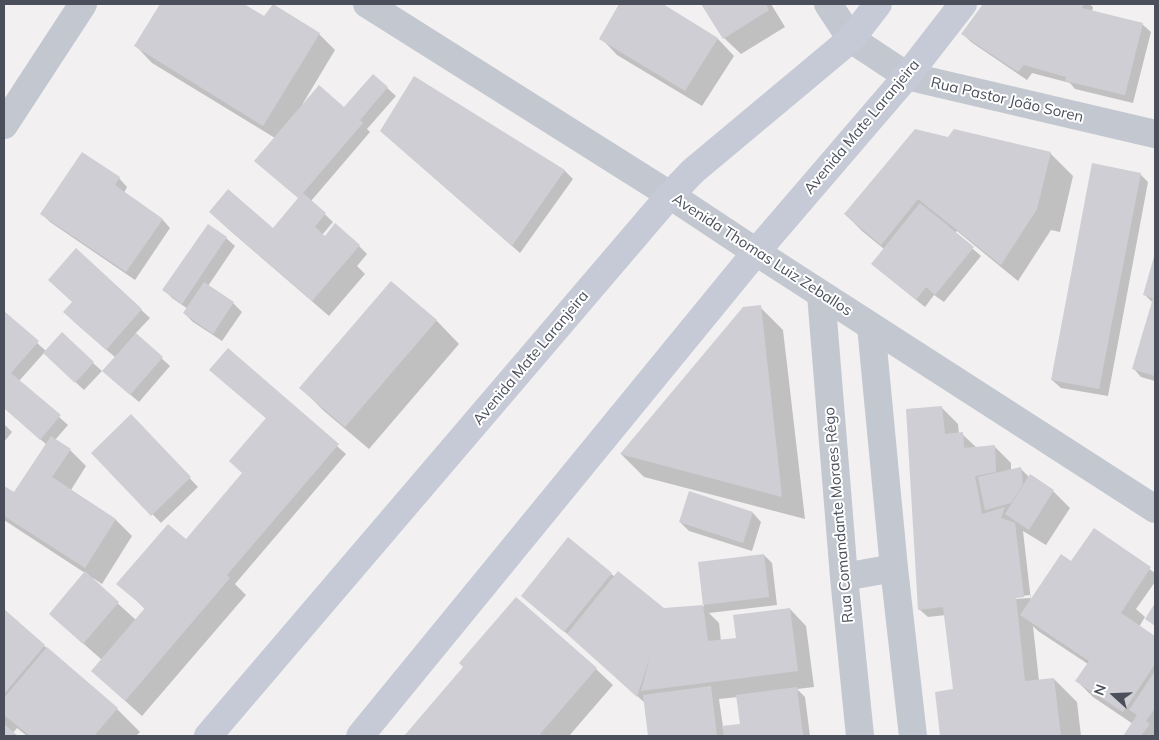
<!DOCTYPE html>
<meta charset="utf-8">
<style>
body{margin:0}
#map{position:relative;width:1159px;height:740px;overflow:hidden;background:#f2f0f0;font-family:Mulish,sans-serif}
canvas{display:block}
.frame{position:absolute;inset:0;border:5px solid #4a4f5b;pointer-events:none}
.north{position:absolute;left:1089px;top:670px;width:50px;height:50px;-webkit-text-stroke:4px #fff;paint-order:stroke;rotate:290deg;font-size:14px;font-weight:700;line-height:20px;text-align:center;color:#4a4f5b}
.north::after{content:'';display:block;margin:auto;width:18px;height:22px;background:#4a4f5b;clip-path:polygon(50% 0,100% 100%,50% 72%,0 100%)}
</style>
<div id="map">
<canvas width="1159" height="740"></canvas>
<div class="frame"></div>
<div class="north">N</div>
</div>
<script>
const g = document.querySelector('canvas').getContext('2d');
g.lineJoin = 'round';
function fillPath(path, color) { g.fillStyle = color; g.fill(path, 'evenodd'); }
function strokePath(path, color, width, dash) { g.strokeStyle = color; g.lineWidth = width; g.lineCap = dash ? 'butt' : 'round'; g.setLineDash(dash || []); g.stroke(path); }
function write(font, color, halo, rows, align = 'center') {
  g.font = font + ' Mulish,sans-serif'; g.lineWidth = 4; g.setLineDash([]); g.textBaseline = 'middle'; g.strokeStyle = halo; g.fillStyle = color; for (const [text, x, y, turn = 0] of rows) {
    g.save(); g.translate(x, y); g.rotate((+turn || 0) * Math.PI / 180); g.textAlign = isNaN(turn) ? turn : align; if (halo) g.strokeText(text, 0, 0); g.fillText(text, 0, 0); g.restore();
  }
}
fillPath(new Path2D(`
 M162,4h79l23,14 55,16 16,16 -33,55 1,1 41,3 29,-34 23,21 -29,33 3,3 -59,69 22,21 -11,13 3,2 34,9 8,8 -10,12 8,8 -36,42 -102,-88 -17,-16 68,22 21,-35 -24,-61 -123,-75 -16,-17z
 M620,4h41l57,35 16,17 -32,50 -85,-51 -16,-17z
 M703,4h68l14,23 -44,27 -17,-16z
 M985,4h104l4,3 -1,5 50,12 9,8 -18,71 -58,-14 -5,-6 -38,-10 -5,7 -56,-38 -8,-8z
 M414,78l151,93 8,8 -53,74 -130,-114z
 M948,139l102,14 23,23 -13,56 -9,-2 -33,51 -61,-50 -2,2 26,23 -37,46 -10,-7 -9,12 -53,-43 12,-15 -22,-18 -17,-17z
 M1140,174l8,8 -40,214 -47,-8 -9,-8z
 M119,178l8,9 -3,6 38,26 8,9 -35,52 -85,-58 -8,-8z
 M208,225l18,13 9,8 -27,40 25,17 9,9 -20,29 -29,-19 -9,-9 4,-4 -16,-11 -8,-8z
 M76,250l74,68 -15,16 35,32 -31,36 -27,-23 4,-21 -43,-37z
 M1155,255v126l-14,-4 -8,-9 20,-65 -8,-8z
 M391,282l46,39 22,23 -90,105 -45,-38 -23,-23z
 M760,307l23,23 22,189 -161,-42 -23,-23z
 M4,313l42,38 47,12 9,8 -18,19 -40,-37 -25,28 49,44 -13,15 15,10 16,16 -15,24 45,30 16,16 -30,48 -9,-6 -1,2 44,40 9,-11 -27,-26 68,-42 58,-68 23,-54 -48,-41 9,-28 118,104 -111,130 11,11 -104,121 -50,-45 10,-11 -52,-46 35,-41 -81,-53v-33l10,7 33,-49 -43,-37z
 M941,407l17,17 1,10h3l15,14 17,-2 17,17v8l10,-2 8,8 1,-1 23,15 17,17 -24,37 -23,-14 8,70 41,-38 22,-33 61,43v9l-19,27 9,8 -6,10 16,11v98h-30l8,-12 -40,-27 -16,-16 11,-17 -50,-33 -5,-5 6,55 15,-2 23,23 4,34h-139l-5,-43 19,-2 -10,-76 -18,2 -9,-8zM1030,595v3l-15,1 -2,-2z
 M4,424l8,8 -8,10z
 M139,424l59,63 -37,36 -68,-70z
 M753,513l8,9 -9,29 -63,-20 -9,-9z
 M764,555l8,8 5,42 -68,8 10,10 2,18 16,-2 53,-30 16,17 8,61 -17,2 8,8 5,39h-161l-4,-33 -68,-61 -46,-38 80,-30 52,36 41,-4 -5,-43zM738,697l3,28 -18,2 -4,-28z
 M4,611l113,98 23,23 -4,4h-109l-10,-8 -4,5 4,3h-13z
 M465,667l131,2 17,16 -44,51h-164z`), '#0003');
fillPath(new Path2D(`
 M160,4h84l20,12 9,-12 47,29 -57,93 -129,-80z
 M619,4h44l55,34 -33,53 -86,-52z
 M701,4h65l3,6 -46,29z
 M983,4h101l-2,4 61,15 -18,72 -60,-14 1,-4 -42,-12 -6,7 -57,-38z
 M373,74l15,13 -28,33 3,3 -60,70 23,20 -11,14 10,9 10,-13 25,22 -48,56 -103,-89 19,-23 45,39 25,-30 -44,-37 65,-76 25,22z
 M414,76l151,94 -53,76 -132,-115z
 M915,129l33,8 6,-8 97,23 -14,57 -36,56 -83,-66 -37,46 -37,-31z
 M82,152l38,25 -5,8 48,34 -37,53 -86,-58z
 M1092,163l49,10 -42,216 -48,-9z
 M920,203l54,44 -39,48 -9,-8 -10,13 -45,-36z
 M208,224l19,13 -45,67 -20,-14z
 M76,248l66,61 -36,41 -43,-38 9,-10 -24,-22z
 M1155,253v123l-23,-7 21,-71 -10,-3z
 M391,281l46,39 -92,107 -46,-39z
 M204,282l30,20 -21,32 -30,-21z
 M761,305l21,192 -162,-43 123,-147z
 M4,311l35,30 -28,32 50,42 -21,25 -36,-32z
 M62,332l32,30 -19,21 -32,-30z
 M136,333l27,24 -33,38 -28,-24z
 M228,348l111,96 -112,131 3,3 -105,123 -34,-30 54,-63 -29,-24 52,-60 18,15 56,-66 -13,-12 37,-43 -57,-48z
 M942,406l3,28 18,-2 1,16 31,-3 1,27 -21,4 7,38 23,-7 -4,11 14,5 9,74 -8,1 9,83 29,-3 7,58h-121l-5,-44 18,-3 -10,-82 -25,3 -12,-201z
 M131,414l60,63 -40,39 -60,-63z
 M51,436l20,13 -19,28 64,42 -31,49 -81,-52v-30l10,6z
 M1021,467l2,17 -12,19 -26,7 -7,-33z
 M1030,474l24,16 -25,40 -24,-16z
 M689,491l64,21 -10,31 -64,-21z
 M1094,528l57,39 -30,46 34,23v28l-32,48 -48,-31 14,-20 -69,-46 41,-61 10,7z
 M568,537l44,36 -48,59 -43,-36z
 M764,554l5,43 -66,8 -5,-43z
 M85,571l34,31 -36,42 -34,-30z
 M618,571l46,37 39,-3 5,36 28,-3 -3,-23 57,-7 8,63 -157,20 10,-38 -14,44 -70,-63z
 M516,597l81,71 -57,66 3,2h-139l59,-69 -4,-4z
 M1155,603v23l-10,-7z
 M4,609l41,36 -41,49z
 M47,647l71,61 -24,28h-64l-26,-21v-17z
 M1155,671v37l-9,13 4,3 -9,12h-18l14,-21 -8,-5z
 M711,686l6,50h-69l-5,-41z
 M797,687l6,49h-79l-2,-10 18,-2 -4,-29z
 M4,724l14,12h-14z`), '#ceced4');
strokePath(new Path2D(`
 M828,4l23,35 56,37 248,58
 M756,252l399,257
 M821,294l23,283 16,159
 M871,326l23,242 19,168
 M844,577l50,-9`), '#c2c7d0', 28);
strokePath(new Path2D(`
 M367,4l303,191 86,57
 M4,125l79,-121`), '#c2c7d0', 28);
strokePath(new Path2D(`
 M208,736l462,-541 23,-24 158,-132 27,-35
 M360,736l396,-484 151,-176 56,-72`), '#c5cad6', 28);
write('15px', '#4a4f5b', '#fff', [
 ["Rua Pastor João Soren",1007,100,13],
 ["Avenida Mate Laranjeira",862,127,-50],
 ["Avenida Thomas Luiz Zeballos",762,255,33],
 ["Avenida Mate Laranjeira",531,358,-50],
 ["Rua Comandante Moraes Rêgo",839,515,-95]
]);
</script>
